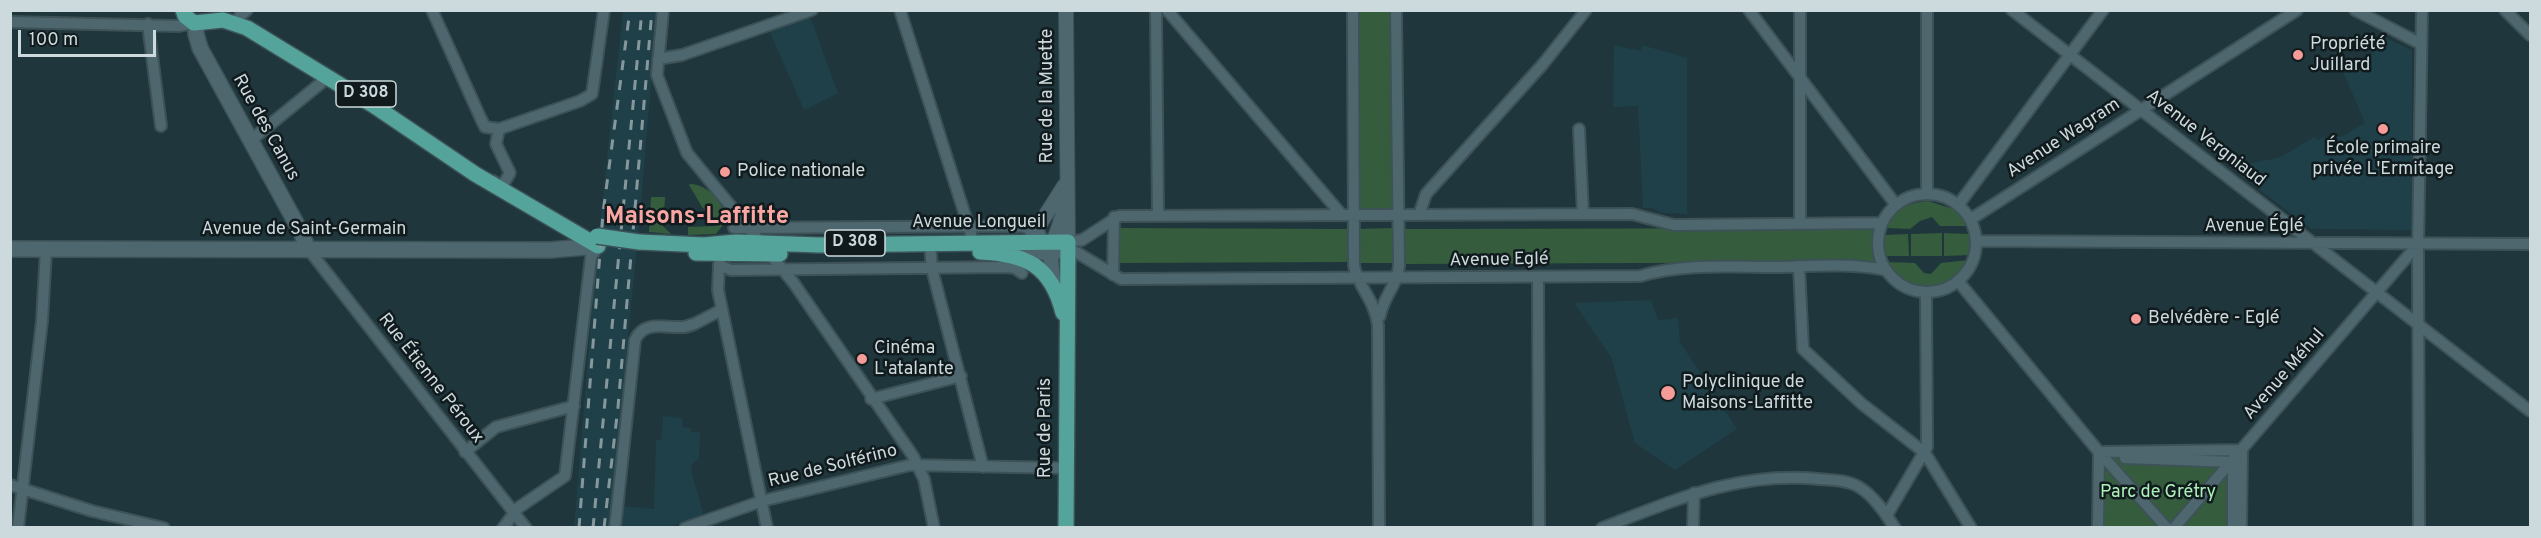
<!DOCTYPE html>
<meta charset="utf-8">
<style>
body{margin:0}
#map{position:relative;width:2541px;height:538px;overflow:hidden;background:#1e363c;font-family:Overpass,sans-serif}
canvas{display:block}
.frame{position:absolute;inset:0;border:12px solid #ccdadd;pointer-events:none}
.scale{position:absolute;left:18px;top:30px;width:138px;height:27px;box-sizing:border-box;border:3px solid #ccdadd;border-top:0;padding-left:8px;font-size:18px;line-height:21px;white-space:nowrap;color:#ccdadd;-webkit-text-stroke:4px #111b1e;paint-order:stroke}
</style>
<div id="map">
<canvas width="2541" height="538"></canvas>
<div class="frame"></div>
<div class="scale">100 m</div>
</div>
<script>
const g = document.querySelector('canvas').getContext('2d');
g.lineJoin = 'round';
function fillPath(path, color) { g.fillStyle = color; g.fill(path, 'evenodd'); }
function strokePath(path, color, width, dash) { g.strokeStyle = color; g.lineWidth = width; g.lineCap = dash ? 'butt' : 'round'; g.setLineDash(dash || []); g.stroke(path); }
function write(font, color, halo, rows, align = 'center') {
  g.font = font + ' Overpass,sans-serif'; g.lineWidth = 5; g.setLineDash([]); g.textBaseline = 'middle'; g.strokeStyle = halo; g.fillStyle = color; for (const [text, x, y, turn = 0] of rows) {
    g.save(); g.translate(x, y); g.rotate((+turn || 0) * Math.PI / 180); g.textAlign = isNaN(turn) ? turn : align; if (halo) g.strokeText(text, 0, 0); g.fillText(text, 0, 0); g.restore();
  }
}
fillPath(new Path2D(`
 M623,11h34l-16,192 5,4 -1,6 -5,4 -31,310 -35,1 22,-267z
 M810,16l28,77 -34,17 -35,-80z
 M2386,38l26,12v180l-101,-1 -72,-55 13,-11 29,-6 33,-20 5,3 4,-3 20,-1 22,-13 -21,-49 33,-25z
 M1614,45l27,6 1,-6 45,13v156l-24,-1 -10,-5h-10l-5,-102 -25,1z
 M1651,300l7,20 20,-2 2,24 57,87 -62,41 -40,-27 -24,-86 -37,-54z
 M663,416l19,2 1,9 8,1v4h9l-1,26 -7,6 -1,6 13,46 -36,11 -48,1 2,-22 32,3 2,-69h5z`), '#1f4049');
fillPath(new Path2D(`
 M1356,11h37l1,198 -36,1z
 M690,184c19,1 34,18 36,37l-10,13 -28,1v-8l28,-1 1,-5 -15,-14 -13,-22z
 M651,197h14l-1,18 -5,-1 -1,7 13,13 -22,-2z
 M1928,201l28,9 13,16h-29l-8,-9 -12,4 -10,8 -24,-1c5,-19 23,-25 42,-27z
 M1117,228l231,1v33l-230,1z
 M1393,228l1,35h-36v-34z
 M1874,228v34l-469,2 -1,-35z
 M1942,233v23h-31v-22z
 M1944,233l26,1v21l-26,1z
 M1908,234l1,22h-25v-21z
 M1969,260c-24,32 -59,39 -83,2l29,1 9,10 7,1 10,-11z
 M2105,457l128,5v65l-129,1z`), '#355d3d');
const minor = new Path2D(`
 M432,10l49,109 4,8 14,2 81,-28 12,-7 12,-84
 M663,10l-6,65 30,78 106,129 120,174 11,23 10,49
 M900,10l71,224
 M1156,10l2,206
 M1167,10l174,204
 M1353,10l1,256c5,23 20,32 24,59l1,203
 M1749,10l147,195
 M2012,10l518,401
 M2355,10l66,34
 M2505,10l25,25
 M239,17l8,-7
 M10,22l169,4 15,-3
 M148,24l13,102
 M658,59l24,-4 130,-45
 M1579,129l4,85
 M252,143l4,-7 65,-53 4,-7 6,1
 M493,181l6,4 5,-2 6,-10 -14,-29 3,-15
 M1878 243a49 49 0 1 1 98 0a49 49 0 1 1-98 0Z
 M1927,194v-184
 M1959,204l144,-194
 M1419,215l7,-21 117,-130 43,-54
 M1971,219l326,-209
 M1800,224v-214
 M734,228l288,-2 18,8
 M1977,241l553,3
 M1068,242l14,-2 37,-24 513,-2 42,11 208,-2
 M930,244l2,25 51,198
 M722,249l-3,16 -1,25 49,238
 M309,250l217,278
 M1068,252h8l45,27 519,-3c44,-13 92,-9 138,-9 35,-1 73,-4 107,3
 M719,265l12,5 276,-3 8,1 7,5
 M1799,266l4,83 59,55 63,49 46,75
 M1113,275l1,-58
 M1538,278l1,250
 M1958,281l141,171 68,76
 M1380,316c3,-19 18,-32 19,-50l-3,-256
 M871,399l90,-23
 M465,452l31,-25 78,-21
 M2125,458l108,4
 M2233,462v66
 M10,485l82,26 72,17
 M1887,515l40,-68 -1,-155
 M18,528l24,-207 4,-71
 M503,528l15,-20 47,-32 26,-219 7,-11
 M615,528l20,-188c9,-20 30,-12 47,-13 12,0 29,-13 40,-17
 M685,528l77,-27 148,-36 156,3
 M1602,528c73,-28 137,-57 217,-49 13,1 28,1 40,8 15,9 26,26 36,41
 M1693,528l1,-35
 M2098,528l1,-76 143,-2 -1,78
 M2174,528l245,-285
 M2419,528l-1,-280 4,-238`);
const tertiary = new Path2D(`
 M1066,10l2,232
 M1028,243l36,-57
 M1010,253l47,-1
 M1054,288l-4,-36 15,-44`);
const secondary = new Path2D(`
 M196,23v11l4,14 102,186 3,8 -2,7
 M10,249l540,1 48,-4`);
const primary = new Path2D(`
 M183,10l2,6 9,7 29,-3 24,8 126,77 102,69 123,72
 M639,242l65,3 32,-3 83,3 249,-3 -2,286
 M980,252c46,2 71,13 83,61
 M696,253l84,1`);
strokePath(minor, '#3d5257', 14);
strokePath(tertiary, '#3d5257', 16);
strokePath(secondary, '#3d5257', 18);
strokePath(primary, '#3d5257', 18);
strokePath(minor, '#4e676e', 10);
strokePath(tertiary, '#4e676e', 14);
strokePath(secondary, '#4e676e', 15);
strokePath(primary, '#55a49c', 15);
strokePath(new Path2D(`
 M579,528l24,-315 27,-203
 M593,528l49,-518
 M604,528l14,-121 34,-397`), '#86989c', 3, [10, 10]);
const primaryBridge = new Path2D(`
 M597,236l42,6`);
strokePath(primaryBridge, '#3d5257', 18, []);
strokePath(primaryBridge, '#55a49c', 15);
for (const [x, y, r, color] of [
 [2298,55,6,"#f59b98"],
 [2383,129,6,"#f59b98"],
 [725,172,6,"#f59b98"],
 [2136,319,6,"#f59b98"],
 [862,359,6,"#f59b98"],
 [1668,393,8,"#f59b98"]
]) { const dot = new Path2D(); dot.arc(x, y, r, 0, 2 * Math.PI); g.fillStyle = color; g.fill(dot); strokePath(dot, '#111b1e', 2); }
for (const [x, y, w] of [
 [366,94,60],
 [855,243,60]
]) { const box = new Path2D(); box.roundRect(x - w / 2, y - 13, w, 26, 4.5); g.fillStyle = '#111b1e'; g.fill(box); strokePath(box, '#ccdadd', 1.5); }
write('bold 16px', '#ccdadd', null, [
 ["D 308",366,94],
 ["D 308",855,243]
]);
write('18px', '#ccdadd', '#111b1e', [
 ["Propriété",2310,45],
 ["Juillard",2310,66],
 ["École primaire",2383,149,"center"],
 ["privée L'Ermitage",2383,170,"center"],
 ["Police nationale",737,172],
 ["Belvédère - Eglé",2148,319],
 ["Cinéma",874,349],
 ["L'atalante",874,370],
 ["Polyclinique de",1682,383],
 ["Maisons-Laffitte",1682,404]
], 'left');
write('18px', '#ccdadd', '#111b1e', [
 ["Rue de la Muette",1048,96,-90],
 ["Rue des Canus",265,128,61],
 ["Avenue Wagram",2064,139,-33],
 ["Avenue Vergniaud",2205,139,38],
 ["Avenue Longueil",979,223],
 ["Avenue Églé",2254,227],
 ["Avenue de Saint-Germain",304,230],
 ["Avenue Eglé",1499,261,-1],
 ["Avenue Méhul",2285,375,-49],
 ["Rue Étienne Péroux",430,379,52],
 ["Rue de Paris",1046,428,-90],
 ["Rue de Solférino",833,467,-14]
]);
write('18px', '#adf1b9', '#111b1e', [
 ["Parc de Grétry",2158,493]
]);
write('bold 24px', '#faa7a4', '#111b1e', [
 ["Maisons-Laffitte",697,218]
]);
</script>
